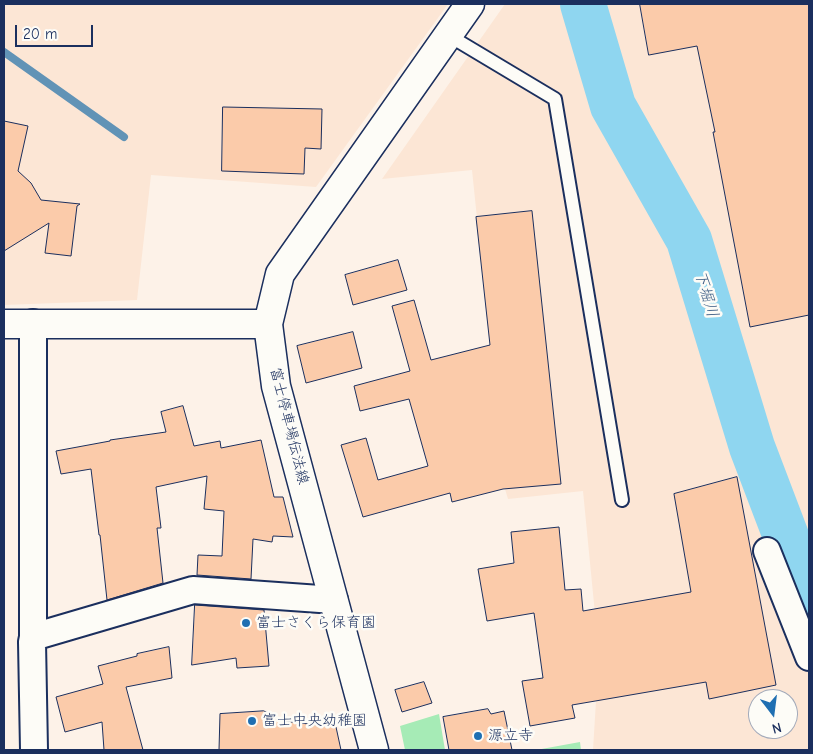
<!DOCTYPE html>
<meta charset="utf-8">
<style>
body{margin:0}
#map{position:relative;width:813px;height:754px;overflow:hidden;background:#fdf2e8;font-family:"Comic Neue",sans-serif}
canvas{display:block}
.frame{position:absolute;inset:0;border:5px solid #1b2f5e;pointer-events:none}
.north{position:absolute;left:748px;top:689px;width:50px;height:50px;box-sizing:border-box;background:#fdfcf7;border:1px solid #a3aaba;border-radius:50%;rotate:165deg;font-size:14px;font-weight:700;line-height:20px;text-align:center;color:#1b2f5e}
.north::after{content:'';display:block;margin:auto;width:18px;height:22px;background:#1f6fb2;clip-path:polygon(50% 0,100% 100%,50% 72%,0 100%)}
.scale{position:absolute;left:15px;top:25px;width:78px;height:22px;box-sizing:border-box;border:2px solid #1b2f5e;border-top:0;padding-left:6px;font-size:15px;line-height:18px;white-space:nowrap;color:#1b2f5e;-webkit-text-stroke:4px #fdfcf7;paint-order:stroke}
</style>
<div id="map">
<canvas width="813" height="754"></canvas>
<div class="frame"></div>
<div class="north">N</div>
<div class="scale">20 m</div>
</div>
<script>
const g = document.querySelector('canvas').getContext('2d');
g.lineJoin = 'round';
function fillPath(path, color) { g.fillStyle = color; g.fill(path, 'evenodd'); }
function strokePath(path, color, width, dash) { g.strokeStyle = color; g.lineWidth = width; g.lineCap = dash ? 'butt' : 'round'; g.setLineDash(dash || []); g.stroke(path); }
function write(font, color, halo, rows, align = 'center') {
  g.font = font + ' "Comic Neue","Klee One",sans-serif'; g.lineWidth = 5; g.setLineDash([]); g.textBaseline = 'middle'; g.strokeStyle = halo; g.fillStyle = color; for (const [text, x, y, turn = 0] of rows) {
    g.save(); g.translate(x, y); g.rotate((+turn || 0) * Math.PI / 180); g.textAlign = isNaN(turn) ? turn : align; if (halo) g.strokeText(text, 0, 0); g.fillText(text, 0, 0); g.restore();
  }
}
fillPath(new Path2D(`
 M4,4h444l-132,183 -165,-12 -14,125 -133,5z
 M505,4h304v746h-216l3,-49 4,-36 -17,-174 -75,8 -3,-10 -33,-319 -90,9zM758,699h30v30h-30z`), '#fce6d5');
fillPath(new Path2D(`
 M439,714l6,36h-40l-5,-24z
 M580,742l1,8h-45z`), '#a6ebb6');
strokePath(new Path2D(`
 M4,52l120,85`), '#6193b6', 8);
strokePath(new Path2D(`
 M583,4l30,102 76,134 63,207 46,121 11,27`), '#8fd6f0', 46);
const building = new Path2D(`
 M640,4h169v311l-59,12 -37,-195h2l-18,-86 -48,9z
 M223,107l99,2 -1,40 -16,-1 -1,26 -82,-3z
 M4,121l24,5 -10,45 13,12 10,17 39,4 -3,2 -6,50 -26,-3 4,-30 -45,28z
 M532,211l29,273 -58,5 -51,13 -2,-9 -87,24 -22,-72 25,-7 12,42 50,-14 -19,-67 -49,12 -6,-25 56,-15 -18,-65 22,-6 17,60 59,-15 -14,-128z
 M398,260l9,30 -54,15 -8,-30z
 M353,332l9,36 -56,15 -9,-37z
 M183,406l11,40 26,-5 1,7 40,-8 13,57h9l10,40 -20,-1 -1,6 -19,-3 -2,40 -54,-4 1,-20 24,1 2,-45 -20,-2 3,-33 -51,11 5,41h-4l6,55 -56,17 -7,-65h-1l-8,-66 -30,5 -5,-23 54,-10v-1l56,-8 -5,-20z
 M737,477l39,208 -67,14 -3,-17 -134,23 3,13 -45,8 -8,-45 21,-3 -9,-65 -47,8 -9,-52 36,-6 -3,-31 48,-5 6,63 16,-1 2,22 108,-19 -17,-98z
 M195,605l69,5 5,56 -32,2 -1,-10 -44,7z
 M169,647l3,31 -46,9 17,63h-39l-2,-28 -37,10 -9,-35 47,-13 -5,-18 39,-10v-2z
 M424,682l8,21 -30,9 -7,-22z
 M488,709l3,5 13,-3 8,39h-63l-6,-33z
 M264,711l18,10 54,6 5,23h-122l1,-36z`);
fillPath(building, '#fbcbaa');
strokePath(building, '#1b2f5e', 1);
const service = new Path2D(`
 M448,35l107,64 67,401`);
const minor = new Path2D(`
 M33,323v314l-1,5 2,108
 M767,551l42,106
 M33,637l160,-47 141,10`);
const tertiary = new Path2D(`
 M4,324h264`);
const secondary = new Path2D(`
 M374,750l-98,-364 -8,-62 12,-50 190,-270`);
strokePath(service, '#1b2f5e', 16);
strokePath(minor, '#1b2f5e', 30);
strokePath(tertiary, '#1b2f5e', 31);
strokePath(secondary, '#1b2f5e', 31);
strokePath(service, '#fdfcf7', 12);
strokePath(minor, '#fdfcf7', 26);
strokePath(tertiary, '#fdfcf7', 28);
strokePath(secondary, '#fdfcf7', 28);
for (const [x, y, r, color] of [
 [246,623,5,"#1f6fb2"],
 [252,721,5,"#1f6fb2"],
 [478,736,5,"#1f6fb2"]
]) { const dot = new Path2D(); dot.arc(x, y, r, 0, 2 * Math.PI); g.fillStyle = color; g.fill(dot); strokePath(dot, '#fdfcf7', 2); }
write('15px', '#1b2f5e', '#fdfcf7', [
 ["富士停車場伝法線",289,426,76]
]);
write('15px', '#1b2f5e', '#fdfcf7', [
 ["富士さくら保育園",256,623],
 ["富士中央幼稚園",262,721],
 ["源立寺",488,736]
], 'left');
write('italic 16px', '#385982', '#fdfcf7', [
 ["下堀川",706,294,73]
]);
</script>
